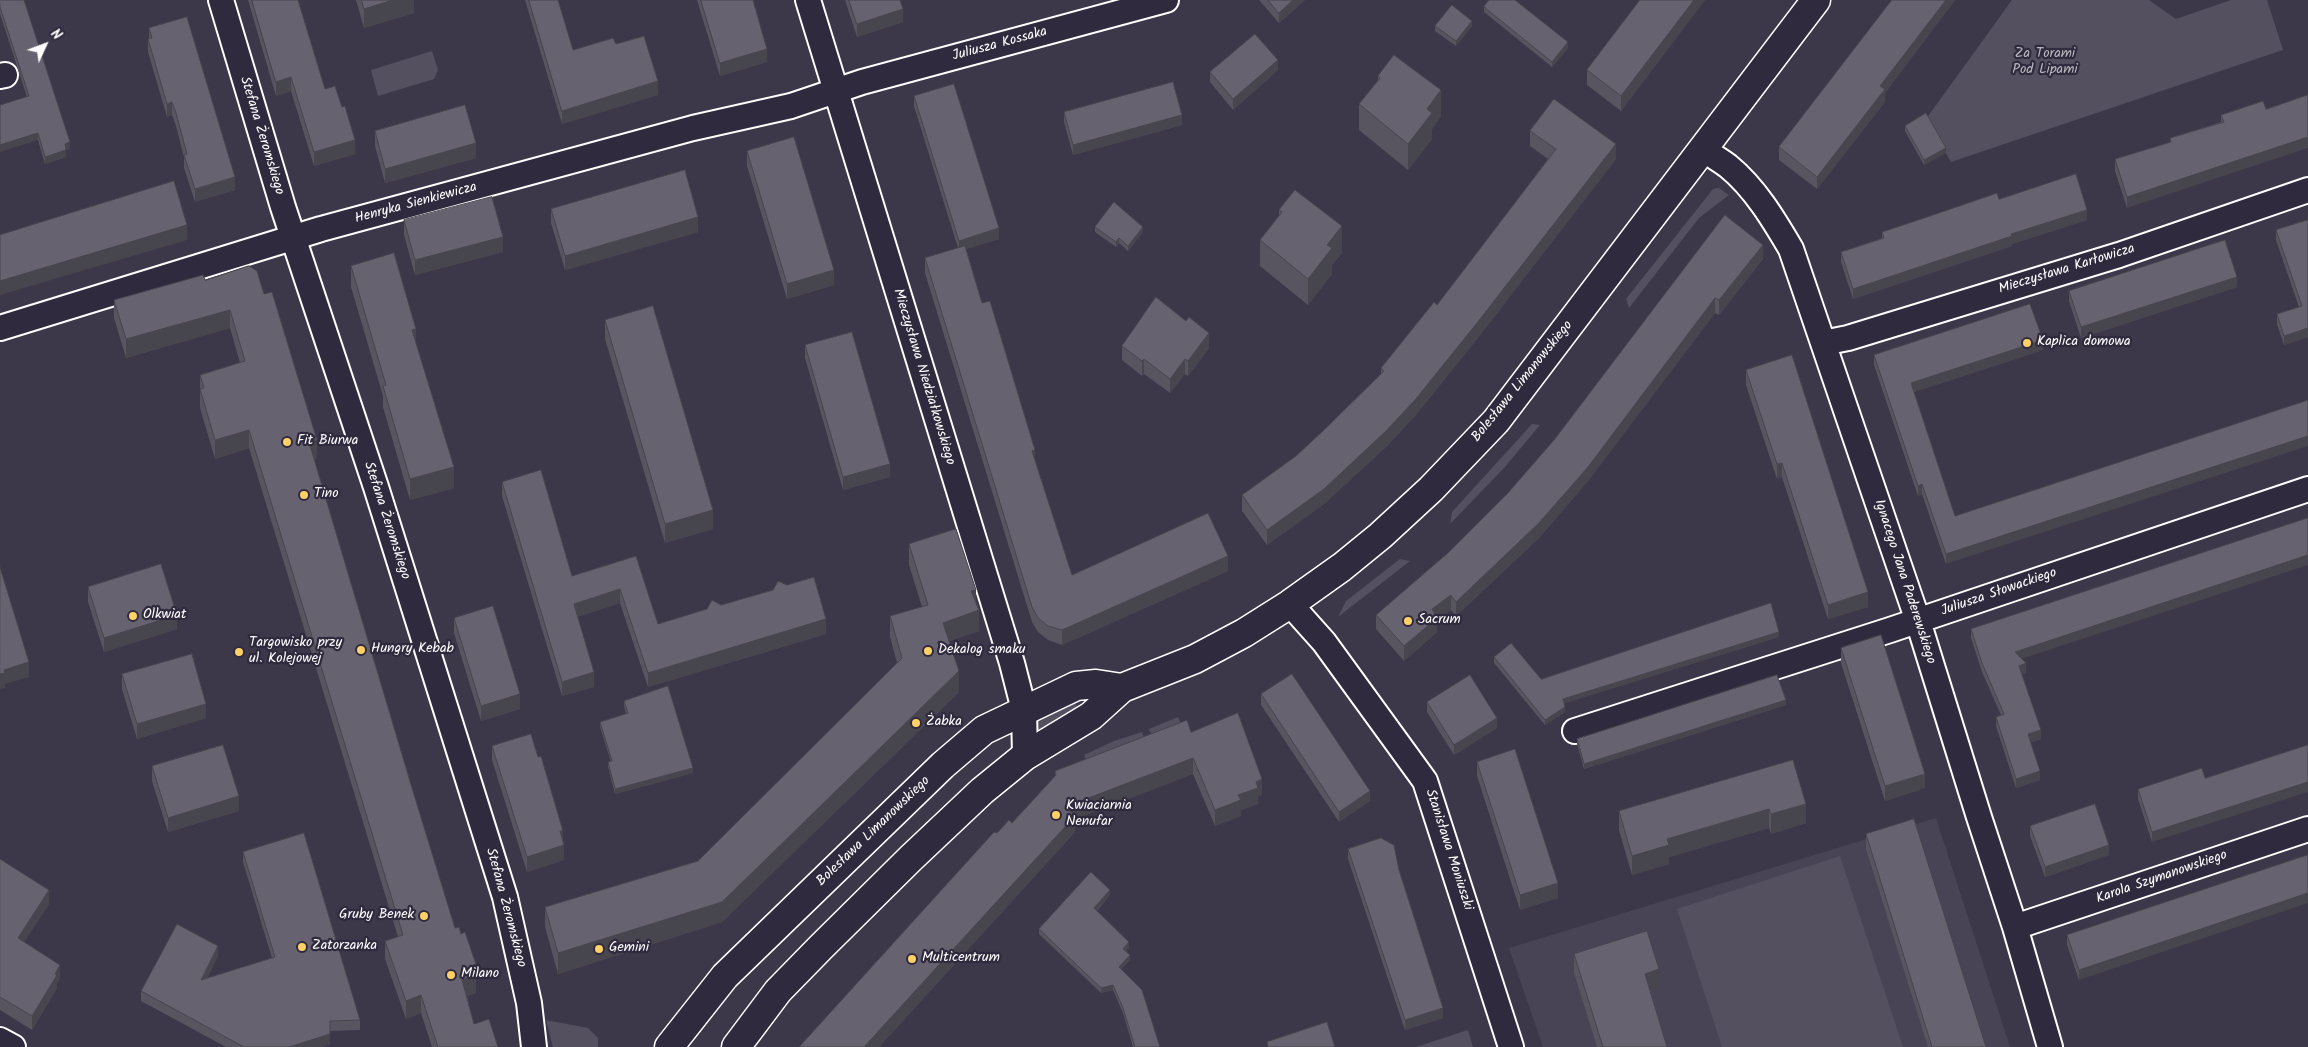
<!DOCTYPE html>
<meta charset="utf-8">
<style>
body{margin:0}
#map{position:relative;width:2308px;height:1047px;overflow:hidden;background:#3c3749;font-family:Kalam,sans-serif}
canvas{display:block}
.north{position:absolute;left:20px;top:20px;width:50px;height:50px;-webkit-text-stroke:4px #2f2a3d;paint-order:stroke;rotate:47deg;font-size:14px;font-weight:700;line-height:20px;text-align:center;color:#fff}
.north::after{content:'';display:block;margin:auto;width:18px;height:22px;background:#fff;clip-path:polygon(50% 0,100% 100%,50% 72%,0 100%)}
</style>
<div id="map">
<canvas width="2308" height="1047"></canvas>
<div class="north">N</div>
</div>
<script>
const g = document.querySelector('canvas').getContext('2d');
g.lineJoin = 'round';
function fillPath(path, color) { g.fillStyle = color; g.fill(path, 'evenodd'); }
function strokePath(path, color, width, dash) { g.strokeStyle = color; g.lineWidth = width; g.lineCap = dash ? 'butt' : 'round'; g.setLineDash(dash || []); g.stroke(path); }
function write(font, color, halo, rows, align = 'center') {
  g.font = font + ' Kalam,sans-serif'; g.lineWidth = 4.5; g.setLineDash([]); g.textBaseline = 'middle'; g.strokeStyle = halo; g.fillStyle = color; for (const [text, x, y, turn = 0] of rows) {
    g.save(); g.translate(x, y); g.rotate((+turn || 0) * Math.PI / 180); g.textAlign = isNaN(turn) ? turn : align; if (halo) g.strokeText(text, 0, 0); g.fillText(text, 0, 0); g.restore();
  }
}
fillPath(new Path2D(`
 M1936,818l74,229h-467l-34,-99z`), '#494455');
fillPath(new Path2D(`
 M2012,0h137l27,19 55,-19h36l16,50 -332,112 -25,-43z
 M432,51l6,19 -4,9 -56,17 -7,-26z
 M1719,188l10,7 -30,23 -70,90 -3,-9 87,-110z
 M1532,424l8,1 -35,42 -55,57 2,-12z
 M1400,559l10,2 -72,56 8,-16z
 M1075,702l3,7 -43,23 -2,-10z
 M1178,717l6,13 -29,14 -6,-15z
 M1142,732l7,19 -57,22 -8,-18 30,-14z
 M1840,856l63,191h-181l-45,-138z
 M546,1020l42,8 10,10v9h-45z
 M1468,1030l5,17h-57z`), '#555060');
const minor = new Path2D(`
 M221,0l62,207 93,280 129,410 24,106 5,44
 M808,0l204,663 12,47 1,46
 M0,76l5,-1
 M1703,149c8,6 17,11 25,17 27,22 46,54 63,83l127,372 61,196 36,110 35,120
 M0,328l321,-99 372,-101 98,-22 71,-24 304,-82
 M1823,343l25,-5 271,-83 189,-65
 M1290,604l34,38 101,139 86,266
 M1575,731l315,-101 418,-141
 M2015,927l293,-98
 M0,1040l13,7`);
const primary = new Path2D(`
 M669,1047l56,-71 218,-211 41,-35 92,-44 20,-2 26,4
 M736,1047l42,-56 43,-44 90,-89 71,-67 43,-35 66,-40 31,-28 73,-29 49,-26 46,-29 52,-37 38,-31 51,-47 65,-68 320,-421`);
strokePath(minor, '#fff', 28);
strokePath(primary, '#fff', 31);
strokePath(minor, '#2f2a3d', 24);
strokePath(primary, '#2f2a3d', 28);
fillPath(new Path2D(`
 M0,0l70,149 -4,1v7l-21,7 -7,-24 -11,-43 -27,-83z
 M248,0h50l27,89 30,65 -41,12 -23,-75 -15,5z
 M356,0h58v13l-50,15z
 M525,0h33l15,50 43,-6 42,51 -96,29z
 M697,0h56l14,62 -47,14z
 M845,0h55l3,22 -46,15z
 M1259,0h46l-26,23z
 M1640,0h65l-84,111 -34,-26v-15z
 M1892,0h63l-70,93v9l-68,87 -38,-29v-13z
 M1484,7l84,41 -16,19 -68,-55z
 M1435,26h37l-16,20 -21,-15z
 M149,28l86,162 -40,12 -11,-34v-11l-8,-31 -4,-11 -5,2 -19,-65v-13h1z
 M1278,70l-45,40 -23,-28v-10z
 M1378,76l63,40 -9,13v10l-24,31 -49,-40v-26l19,-23z
 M914,96l85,143 -33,10 16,54 53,159 37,113 156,-4 -166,74 -14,-5 -10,-8 -6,-10 -107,-349v-15l33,-10 -44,-142z
 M2266,109l-139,99 -12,-37v-12l55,-17v-4l51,-16v-7z
 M1064,112l118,13 -109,30 -9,-33z
 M1905,126l41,27 -22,12 -19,-34z
 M375,131l101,27 -91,25 -10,-37z
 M1530,131l86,28 -139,180 -62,77 -29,31 -62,57 -57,41 -25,-34v-16l54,-39 29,-27 56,-55v-6l56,-63 111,-146 -18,-13z
 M747,151l87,134 -47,14 -40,-133z
 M1999,199l88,21 -75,24v2l-159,53 -12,-37v-10l41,-14v-6z
 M551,209l147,23 -133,38 -14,-47z
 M1279,210l63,43 -10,12v9l-24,31 -48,-39v-26l19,-25z
 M1725,215l38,44 -44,56 -4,-2 -127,168 -49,57 -83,78 -5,-6 -14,10v12l-33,29 -28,-32v-14l73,-63 58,-58 47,-54z
 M404,220l99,32 -88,23 -11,-40z
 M2308,220v117l-24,8 -7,-21v-10l22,-7 -23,-67v-10z
 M1095,227l48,5 -15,19 -9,-8 -3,4 -21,-15z
 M249,266l68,192 -3,1 98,329 43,140 21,45v20l-9,3 7,28 24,23h-66l-11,-34 -15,6 -21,-60v-18l13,-4 -149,-489 -34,11 -15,-51v-33l40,-12 -10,-35 -104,30 -12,-40v-18l91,-20z
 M351,266l103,222 -44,12 -27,-93v-11l-32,-109z
 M2237,287l-156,51 -12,-37v-10z
 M605,320l108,209 -48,14 -60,-204z
 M805,345l85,132 -47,13 -38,-132z
 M1122,346l87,2 -21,28 -3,-2 -15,19 -26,-19 -2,2 -20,-16z
 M2043,350l-129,42 41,124 -9,48 -24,-70 -4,2 -44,-131v-10z
 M1746,370l122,237 -40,12 -46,-142 -5,2 -31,-94z
 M502,482l70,94 64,-20 22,68 63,-19 105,29 -178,53 -28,-84 -43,14 17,70 -32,9 -60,-200z
 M909,544l67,60 3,27 -30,10 10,51 -237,230 -164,52 -13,-47v-20l153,-46 199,-198 -7,-26v-21l32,-9 -13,-42z
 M88,587l89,42 -73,23 -16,-50z
 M454,618l66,91 -39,12 -27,-88z
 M1971,629l51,30 4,14 -4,1 19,65 -10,3 9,38 -24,8 -20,-62v-9l5,-2 -19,-43 -11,-34z
 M1779,637l-215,66 1,9 -20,13 -51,-62v-6l47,22z
 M1841,648l84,140 -40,13 -44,-138z
 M122,674l84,44 -69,21 -15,-50z
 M1261,694l109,107 -31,21 -78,-117z
 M624,701l69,72 -78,21 -7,-27v-5h3l-11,-35v-5l26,-8 -2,-8z
 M1427,702l70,26 -43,27 -27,-43z
 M1786,705l-202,64 -7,-25v-5z
 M1191,732l71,63 -4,1v8l-17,6v6l-26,10 -22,-52 -118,45v13l-196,215h-80l198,-214 15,-10 43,-46v-6z
 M492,746l71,95 1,19 -37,12 -35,-112z
 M1793,760l13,63 -35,11 -2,-6 -100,29v7l-37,11 -13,-45v-19z
 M1477,762l81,136 -38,12 -43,-134z
 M152,766l87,45 -71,21 -16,-51z
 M2205,778l-53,64 -14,-43v-10z
 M2030,826l79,29 -64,22 -15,-41z
 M1866,834l120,213h-58l-62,-198z
 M1348,849l51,21 44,148 -38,12 -57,-171z
 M243,852l117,168v10l-30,1v13l-8,3h-96l-85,-46v-10l77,-35 -11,22 65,-20 -29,-96z
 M2308,855l-229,125 -12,-35v-10z
 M0,859l49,45 -25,38 36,36 -3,5v5l-25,42 -32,-20z
 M1110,895l-13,16 32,37 -3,3 4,9 -9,9 39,78h-27l-10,-34 -10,-23 -12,3 -62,-59v-5z
 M1574,954l85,34 -9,3 17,56h-70l-23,-74z`), '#585460');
fillPath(new Path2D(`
 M393,0h21v13l-50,15v-19z
 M1293,0h12l-26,23v-10z
 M1694,0h11l-84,111v-15z
 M1946,0h9l-70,93v9l-68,87v-12l63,-91z
 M903,9v13l-46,15v-13z
 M1472,21v5l-16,20v-5z
 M1568,42v6l-16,19v-5z
 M767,49v13l-47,14v-13z
 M1278,60v10l-45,40v-11z
 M291,77v14l-15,5v-14z
 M658,81v14l-96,29v-13z
 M1441,90v26l-9,13v10l-24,31v-26l19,-35z
 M172,102v13l-5,2v-13z
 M1182,115v10l-109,30v-10z
 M38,133v7l-38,12v-7z
 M2308,137v11l-181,60v-11z
 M355,140v14l-41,12v-14z
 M70,142v7l-4,1v7l-21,7v-7l20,-13z
 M476,143v15l-91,25v-14z
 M1616,144v15l-139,180 -62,77 -29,31 -62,57 -57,41v-15z
 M1946,148v5l-22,12v-5z
 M235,177v13l-40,12v-13z
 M2087,210v10l-75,24v2l-159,53v-10l158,-55z
 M698,217v15l-133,38v-14z
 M187,225v15l-187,55v-14z
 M1342,226v27l-10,12v9l-24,31v-26l19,-34z
 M1143,227v5l-15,19v-5z
 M999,228v11l-40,12v-10z
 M503,237v15l-88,23v-15z
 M1119,238v5l-3,4v-5z
 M1763,245v14l-44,56v-15z
 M834,270v15l-47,14v-15z
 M2237,277v10l-156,51v-11z
 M1715,298v15l-127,168 -49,57 -83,78v-14z
 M230,310v18l-104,30v-19z
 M2308,328v9l-24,8v-9z
 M416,329v21l-4,-20z
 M1209,333v15l-21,28v-15z
 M2043,340v10l-132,43v-10z
 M1144,359v15l-2,2v-15z
 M1185,359v15l-15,19v-14z
 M249,430v18l-34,11v-19z
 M2308,436v10l-362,118v-10z
 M317,440v18l-8,3v-19z
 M1035,450v15l-3,-14z
 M1782,463v14l-5,2v-15z
 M890,464v13l-47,13v-13z
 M454,467v21l-44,12v-21z
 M1922,484v10l-4,2v-10z
 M713,510v19l-48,14v-19z
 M2308,555v10l-293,96v-9z
 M1228,556v15l-166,74v-15z
 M620,589v14l-46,15v-14z
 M976,590v20l-5,-19z
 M1868,592v15l-40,12v-14z
 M1451,595v15l-14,10v12l-33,29v-15l28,-37z
 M979,610v21l-36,12v-20z
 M177,615v14l-73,23v-14z
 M826,619v15l-178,53v-14z
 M1779,632v5l-216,67v-5z
 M29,662v15l-24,7v4l-5,1v-15l4,-4z
 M2026,663v10l-7,2v-9z
 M959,671v21l-237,230 -164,52v-21l164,-51z
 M594,672v15l-32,9v-14z
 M520,694v15l-39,12v-15z
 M1786,700v5l-202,64v-5z
 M206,704v14l-69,21v-15z
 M1565,707v5l-20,13v-5z
 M1497,718v10l-43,27v-10z
 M2041,730v9l-13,4v-9z
 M1193,758v16l-118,45v13l-196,215h-15l201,-240z
 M693,768v5l-78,21v-5z
 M2040,771v9l-24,8v-9z
 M1925,774v14l-40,13v-15z
 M1262,779v16l-4,1v8l-17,6v6l-26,10v-16l23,-15 18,-13z
 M2308,782v10l-156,50v-10z
 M1370,791v10l-31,21v-10z
 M239,796v15l-71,21v-14z
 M1806,804v19l-35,11v-20z
 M1769,809v19l-100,29v7l-37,11v-19l35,-17z
 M560,831h3v14z
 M564,845v15l-37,12v-15z
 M2109,845v10l-64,22v-10z
 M1558,883v15l-38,12v-15z
 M49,890v14l-31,48v-14z
 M1110,890v5l-16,18v-5z
 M2308,893v10l-229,77v-10z
 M1129,942v6l-6,6v-5z
 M218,946v10l-17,34v-10z
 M1130,955v5l-11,12v-5z
 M476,964v29l-14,5v-18l11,-15z
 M60,965v13l-3,5v5l-25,42v-14z
 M1659,969v19l-14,5v-19z
 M1113,985v5l-12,3v-5z
 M421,995v18l-15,6v-18z
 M1443,1008v10l-38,12v-10z
 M330,1034v10l-8,3h-33z`), '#47454e');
const building = new Path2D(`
 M0,0h24l46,142 -5,2 1,6 -21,7 -7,-24 -38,12v-40l29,-9 -29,-89z
 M252,0h46l27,89 10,-3 7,21 3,-1 10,34 -41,12 -23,-75 -15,5z
 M362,0h31l-29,9z
 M529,0h29l15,50 40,-12 3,6 28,-8 14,45 -96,30z
 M701,0h52l14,49 -47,14z
 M849,0h51l3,9 -46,15z
 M1268,0h25l-14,13z
 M1489,0h26l53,42 -16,20 -68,-55z
 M1640,0h54l-73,96 -34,-26z
 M1892,0h54l-66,86 5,3 -68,88 -38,-30z
 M1452,5l20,16 -16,20 -21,-15z
 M187,17l48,160 -40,12 -11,-34 3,-1 -11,-41 -4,-11 -5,2 -19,-65 4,-1 -3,-10z
 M1255,34l23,26 -45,39 -23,-27z
 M1394,55l47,35 -14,19 5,4 -24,31 -49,-40 21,-26 -2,-2z
 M1173,82l9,33 -109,30 -9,-33z
 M954,84l45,144 -40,13 -45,-145z
 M2308,95v42l-181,60 -12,-38 56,-17 -1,-4 54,-16 -3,-7 42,-14 3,8z
 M1554,99l62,45 -139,179 -62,77 -29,31 -62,58 -57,41 -25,-35 54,-39 29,-27 59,-58 -3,-3 53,-66 3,3 119,-156 -26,-18z
 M465,105l11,38 -91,26 -10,-38z
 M1926,113l20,35 -22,12 -19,-34z
 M794,137l40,133 -47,14 -40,-133z
 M685,170l13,47 -133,39 -14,-47z
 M2076,174l11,36 -76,24 1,2 -159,53 -12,-37 43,-14 -2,-6 48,-16 67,-23 2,6z
 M174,181l13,44 -187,56v-46z
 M1295,190l47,36 -15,19 5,3 -24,31 -48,-39 22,-28 -3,-2z
 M492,197l11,40 -88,23 -11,-40z
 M1114,202l29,25 -15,19 -9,-8 -3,4 -21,-15z
 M1725,215l38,30 -44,55 -4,-2 -127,169 -49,56 -83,79 -5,-7 -19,14 5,9 -33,28 -28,-31 73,-63 58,-58 47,-54z
 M2308,220v108l-24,8 -7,-22 25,-8 -26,-76z
 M2225,240l12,37 -156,50 -12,-36z
 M965,246l17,57 8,-2 45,149 -3,1 40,124 136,-62 20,43 -166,74 -14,-4 -10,-8 -6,-11 -107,-349z
 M394,253l22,76 -4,1 42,137 -44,12 -27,-93 3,-1 -35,-119z
 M249,266l8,5 7,23 8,-2 45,148 -8,2 103,346 43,140 4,-1 2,7 4,-2 11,32 -3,1 3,10 -14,5 12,44 15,-5 9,28h-60l-17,-52 -15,6 -21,-60 18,-6 -154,-505 -34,10 -15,-51 4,-1 -4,-13 45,-14 -15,-51 -104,29 -12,-39 89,-25 2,5z
 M1156,297l30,24 3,-4 20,16 -21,28 -3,-2 -15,20 -26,-20 -2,2 -20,-15z
 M2030,304l13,36 -132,43 44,133 353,-116v36l-362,118 -24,-70 -4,2 -44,-131z
 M653,306l60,204 -48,14 -60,-204z
 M852,332l38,132 -47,13 -38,-132z
 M1792,355l76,237 -40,13 -46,-142 -5,1 -31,-94z
 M541,470l31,106 64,-20 22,68 49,-15 5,-9 9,5 52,-15 5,-9 9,4 27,-8 12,42 -178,54 -28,-84 -46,15 20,68 -32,10 -60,-200z
 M2308,518v37l-293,97 11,11 -7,3 22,64 -13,4 12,37 -24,8 -20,-62 8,-3 -22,-51 -11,-34z
 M956,529l20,61 -5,1 8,19 -36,13 16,48 -237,231 -164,51 -13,-46 153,-46 204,-203 -12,-42 38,-11 -19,-61z
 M161,564l16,51 -73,23 -16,-51z
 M0,567l29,95 -25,8 1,3 -5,1z
 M1771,603l8,29 -216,67 2,8 -20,13 -51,-63 17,-14 30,36z
 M493,606l27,88 -39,12 -27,-88z
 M1881,635l44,139 -40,12 -44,-138z
 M192,654l14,50 -69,20 -15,-50z
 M1292,674l78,117 -31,21 -78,-118z
 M1470,675l27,43 -43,27 -27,-43z
 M1777,675l9,25 -202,64 -7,-25z
 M668,686l25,82 -78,21 -7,-27 4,-1 -12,-39 28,-9 -4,-12z
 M1238,713l24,66 -6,3 2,6 -20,7 3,5 -26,10 -22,-52 -128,49 10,9 -211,231h-65l195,-215 3,1 12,-13 3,3 44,-48 -1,-4 132,-51 4,12z
 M531,734l7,23 3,-1 22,75h-3l4,14 -37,12 -35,-111z
 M223,745l16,51 -71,22 -16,-52z
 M2308,745v37l-156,50 -14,-43 64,-21 3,10z
 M1515,749l43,134 -38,12 -43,-133z
 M1793,760l13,44 -35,10 -2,-5 -102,30 2,6 -37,11 -13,-45z
 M2095,804l14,41 -64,22 -15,-41z
 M1914,819l72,228h-54l-66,-213z
 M304,833l56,187 -30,1v13l-41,13h-45l-103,-56 36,-67 41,22 -17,34 74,-23 -32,-105z
 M1381,838l13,7 5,25 44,138 -38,12 -57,-171z
 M2308,855v38l-229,77 -12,-35z
 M0,859l49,31 -31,48 42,27 -5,9 2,1 -25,41 -32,-19z
 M1091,872l19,18 -16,18 35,34 -6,7 7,6 -11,12 23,23 18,57h-25l-12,-39 -10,-23 -12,3 -62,-59z
 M1647,931l12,38 -14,5 22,73h-64l-29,-93z
 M1327,1022l8,25h-67l-1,-5z`);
fillPath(building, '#666270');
strokePath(building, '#47454e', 1);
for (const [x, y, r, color] of [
 [2027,343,5,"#ffd166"],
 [287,442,5,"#ffd166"],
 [304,495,5,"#ffd166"],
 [133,616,5,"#ffd166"],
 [1408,621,5,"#ffd166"],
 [361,650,5,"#ffd166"],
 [928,651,5,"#ffd166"],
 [239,652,5,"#ffd166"],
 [916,723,5,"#ffd166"],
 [1056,815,5,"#ffd166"],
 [424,916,5,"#ffd166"],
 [302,947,5,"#ffd166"],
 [599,949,5,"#ffd166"],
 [912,959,5,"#ffd166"],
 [451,975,5,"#ffd166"]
]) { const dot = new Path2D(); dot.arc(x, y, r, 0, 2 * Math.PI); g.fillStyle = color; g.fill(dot); strokePath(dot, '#2f2a3d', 2); }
write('14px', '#fff', '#2f2a3d', [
 ["Juliusza Kossaka",1000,45,-15],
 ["Stefana Żeromskiego",261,136,73],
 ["Henryka Sienkiewicza",416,204,-15],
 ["Mieczysława Karłowicza",2067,270,-17],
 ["Mieczysława Niedziałkowskiego",923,377,73],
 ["Bolesława Limanowskiego",1523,382,-51],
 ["Stefana Żeromskiego",386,521,72],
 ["Ignacego Jana Paderewskiego",1904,582,72],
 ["Juliusza Słowackiego",1999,593,-19],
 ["Bolesława Limanowskiego",874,832,-44],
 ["Stanisława Moniuszki",1448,850,72],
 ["Karola Szymanowskiego",2162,878,-19],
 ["Stefana Żeromskiego",505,908,75]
]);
write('14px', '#bbb9bf', '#2f2a3d', [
 ["Za Torami",2045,55],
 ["Pod Lipami",2045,71]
]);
write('14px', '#fff', '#2f2a3d', [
 ["Kaplica domowa",2037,343],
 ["Fit Biurwa",297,442],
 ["Tino",314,495],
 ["Olkwiat",143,616],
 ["Sacrum",1418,621],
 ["Targowisko przy",249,644],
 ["ul. Kolejowej",249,660],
 ["Hungry Kebab",371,650],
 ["Dekalog smaku",938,651],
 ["Żabka",926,723],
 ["Kwiaciarnia",1066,807],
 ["Nenufar",1066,823],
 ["Gruby Benek",414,916,"right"],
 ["Zatorzanka",312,947],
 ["Gemini",609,949],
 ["Multicentrum",922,959],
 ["Milano",461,975]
], 'left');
</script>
